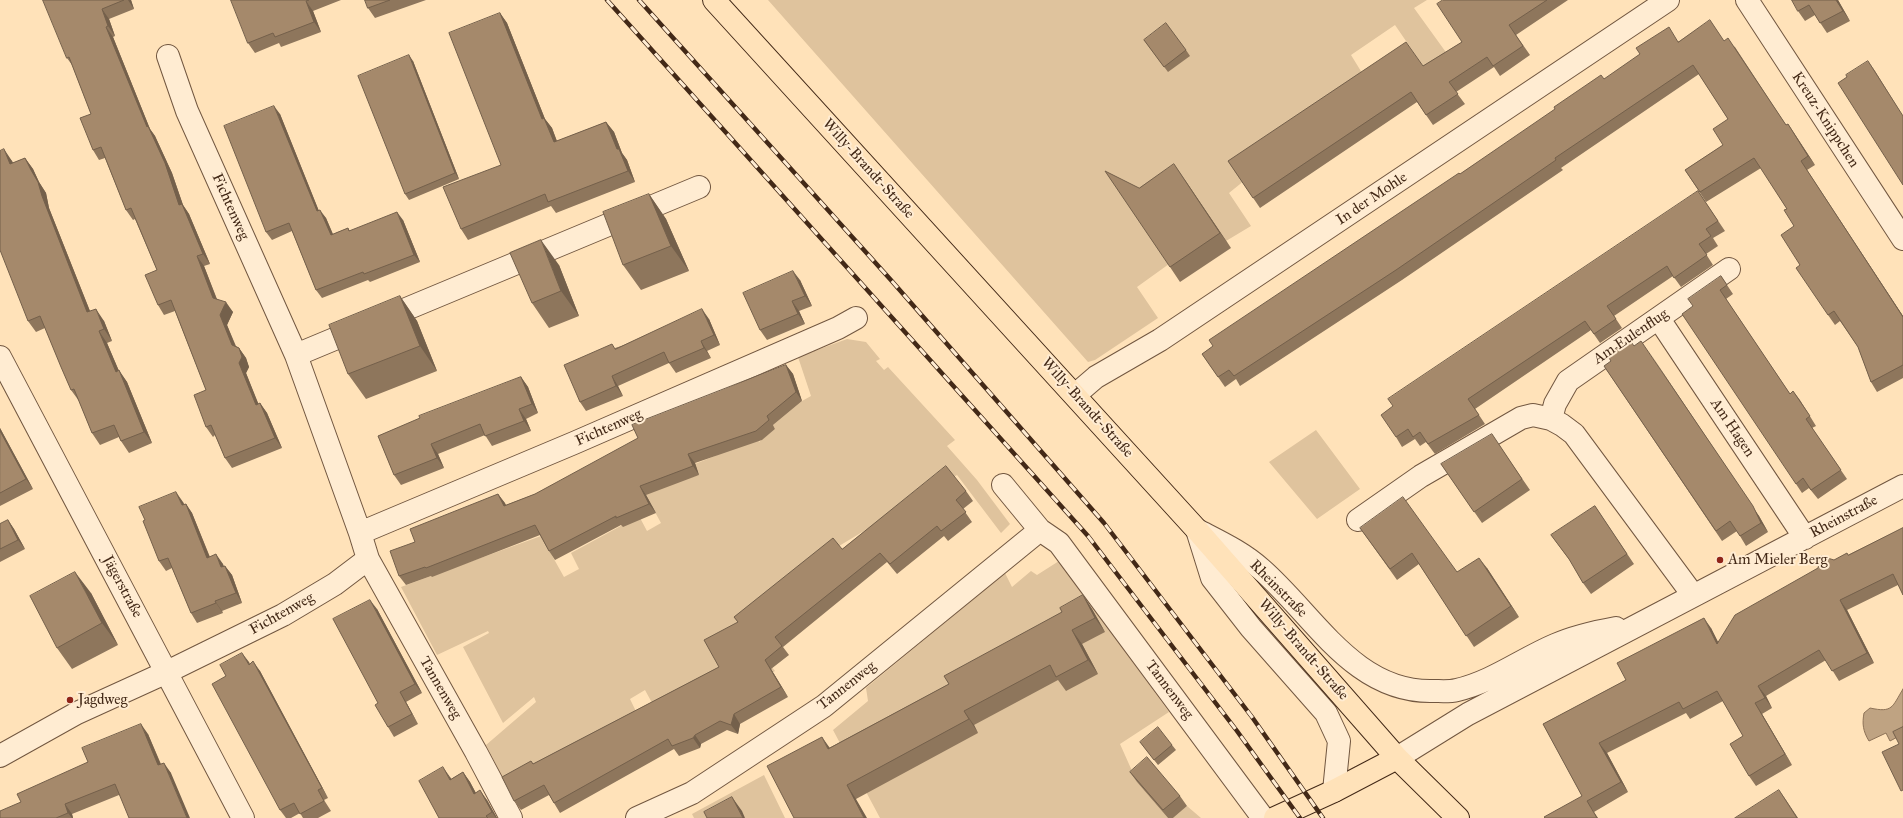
<!DOCTYPE html>
<meta charset="utf-8">
<style>
body{margin:0}
canvas{display:block;background:#ffe2b9}
</style>
<canvas width="1903" height="818"></canvas>
<script>
const g = document.querySelector('canvas').getContext('2d');
g.lineJoin = 'round';
function fillPath(path, color) { g.fillStyle = color; g.fill(path, 'evenodd'); }
function strokePath(path, color, width, dash) { g.strokeStyle = color; g.lineWidth = width; g.lineCap = dash ? 'butt' : 'round'; g.setLineDash(dash || []); g.stroke(path); }
function write(font, color, halo, rows, align = 'center') {
  g.font = font + ' "IM FELL Great Primer",serif'; g.lineWidth = 4; g.setLineDash([]); g.textBaseline = 'middle'; g.strokeStyle = halo; g.fillStyle = color; for (const [text, x, y, turn = 0] of rows) {
    g.save(); g.translate(x, y); g.rotate((+turn || 0) * Math.PI / 180); g.textAlign = isNaN(turn) ? turn : align; if (halo) g.strokeText(text, 0, 0); g.fillText(text, 0, 0); g.restore();
  }
}
fillPath(new Path2D(`
 M768,0h659l-13,8 39,54 -23,14 -35,-51 -44,30 16,26 -138,112 22,33 -25,15 -41,-61 -16,84 -32,23 21,31 -63,42 -7,2z
 M847,339l19,3 14,17 -4,2 8,9 4,-3 67,73 -8,6 30,34 33,44 -9,9 -44,-58 -118,71 -100,80 36,45 -24,14 -27,-9 -67,36 -12,-22 -15,9 14,29 -137,58 -21,-41 50,-43 -2,-5 -31,26 -40,-76 26,-14 -1,-2 -51,24 -36,-68 140,-51 23,41 15,-8 -8,-16 68,-37 8,15 14,-8 -17,-31 55,-17 -4,-11 20,-8 40,-23 4,9 16,-13 -2,-4 29,-24 9,-5 -13,-39z
 M1316,430l44,59 -43,30 -48,-57z
 M1059,561l110,151 -49,32 17,38 31,36h-288l-47,-88 35,-29 -2,-13 139,-115 7,14 19,-16 6,4z
 M764,775l21,43h-91l-2,-4z
 M1187,806l14,12h-28z`), '#dfc39d');
const water = new Path2D(`
 M1903,689v45l-13,7 -4,-8 -17,8c-6,-10 -7,-17 -5,-28l6,-5c23,5 22,-1 33,-19z`);
fillPath(water, '#bfa382');
strokePath(water, '#8d7257', 1);
const minor = new Path2D(`
 M1747,0l156,239
 M168,56l19,55 109,244 64,178 8,26 108,193 35,66
 M1659,319l146,219
 M296,355l403,-168
 M0,357l243,461
 M1075,395l21,-18 64,-37 508,-340
 M1551,419l11,6 12,9 119,161
 M1003,485l37,45 19,13 204,275
 M1358,520l63,-44 100,-58 12,-3 18,4 4,-15 13,-23 161,-112
 M1197,530c23,12 45,22 64,39 53,46 93,124 172,122 7,0 16,1 24,-1 35,-8 65,-31 98,-45 20,-9 39,-13 61,-17
 M1197,530l15,48 39,50 75,85 13,28 -5,50
 M360,533l214,-90 264,-115 18,-10
 M0,756l77,-43 90,-41 116,-57 52,-31 33,-25
 M1397,758l71,-44 435,-228
 M637,818l55,-25 132,-87 216,-176`);
const major = new Path2D(`
 M714,0l483,530 200,228 61,60
 M1275,818l59,-27 63,-33`);
strokePath(minor, '#725740', 24);
strokePath(major, '#432917', 24);
strokePath(minor, '#ffecd2', 22);
strokePath(major, '#ffe2b9', 22);
const rail = new Path2D(`
 M607,0l481,536 149,195 63,87
 M639,0l251,279 214,244 148,194 71,101`);
strokePath(rail, '#432917', 4.5);
strokePath(rail, '#ffecd2', 3, [9]);
fillPath(new Path2D(`
 M43,0h88l3,9 -25,10 6,17 -2,1 37,92 5,7 17,37 11,32 6,9 21,50 -6,2 13,33 16,13 -6,13 9,21 3,2 7,10 3,9 -3,6 12,31 2,-1 7,10 15,35 -50,20 -7,-10 -10,-23 -2,2 -7,-10v-37l-31,-79 -11,4 -6,-10 -1,-35 -22,-51 -2,1 -7,-10 -21,-52 -6,2 -6,-10 -2,-36 -19,-49 -5,-7z
 M231,0h110l-28,11 8,21 -40,15 -2,-4 -24,10 -7,-10z
 M365,0h61l-51,18 -7,-10z
 M1443,0h125l-52,35 14,20 -30,21 -6,-9 -38,25 9,12 -32,21 -16,-23 -157,106 -32,-47 195,-95 39,-24z
 M1792,0h46l12,21 -23,12 -12,-18 -10,6 -7,-10z
 M500,13l7,10 38,96 7,9 5,13 49,-19 8,10 8,21 5,7 8,22 -79,31 -5,-7 -83,34 -7,-11 40,-64z
 M1144,40l42,10 4,6 -22,16z
 M1679,41h45l11,6 51,78 2,-1 6,9 21,32 -8,5 96,146v62l-26,14 -6,-10 -13,-35 -18,-26 -5,4 -7,-10 -28,-50 -6,-39 -7,-17 -26,-41 -55,34 -21,-32 38,-25 5,-26 -29,-45 -138,94 2,2 -161,110 -162,106 -4,-7 -11,8 -23,-33 258,-180 144,-95z
 M413,61l46,118 -50,21 -4,-6z
 M280,114l39,97 7,7 7,16 15,-6 2,3 53,-11 17,42 -50,20 -2,-2 -46,18 -6,-8 -24,-59 -20,9 -6,-8z
 M1,151l11,10 1,2 12,-5 8,11 6,13 7,11 3,15 41,103 14,10 8,20 -5,2 12,28 8,11 25,61 -23,10 -8,-12 -2,-4 -19,8 -8,-12 -13,-32 -8,-11 -26,-62 -9,4 -8,-11z
 M1185,180l46,68 -51,34 -10,-15 -31,-79z
 M1698,191l27,40 -12,7 5,8 -12,8 7,11 -32,22 -8,-11 -59,40 8,12 -22,15 -9,-13 -116,79 10,15 -50,30 -9,-12 -6,4 -5,-7 -13,8 -6,-10 -3,-31z
 M649,194l17,25 23,52 -48,19 -18,-25z
 M559,265l20,51 -30,12 -17,-25z
 M1721,276l12,18 -7,5 64,95 3,-3 7,9 16,26 -4,2 35,51 -29,20 -9,-11 -7,5 -6,-9 -103,-178z
 M800,280l12,26 -13,5 6,13 -38,16 -7,-10z
 M400,296l17,25 20,50 -71,28 -18,-25z
 M709,319l11,26 -13,6 4,7 -35,15 -7,-10 -51,23 5,10 -37,15 -6,-9 35,-54z
 M1634,346l125,170 9,16 -22,14 -9,-15 -15,10 -118,-175z
 M786,365l7,9 9,27 -29,24 2,4 -13,11 -67,23 4,12 -53,20 10,18 -33,14 -2,-2 -66,35 -6,-9 -9,-16 -108,42 -1,-1 -25,9 -7,-9 16,-34 83,-48 8,11 29,-11z
 M521,377l7,10 10,26 -12,6 5,12 -39,15 -7,-11 -47,19 6,14 -43,17 -7,-10 -16,-39z
 M0,428l33,61 -33,17z
 M1499,445l31,45 -48,33 -41,-59z
 M966,491l7,10 -10,8 9,13 -24,19 -4,-5 -47,38 -10,-12 -104,85 6,8 -18,14 17,28 -48,27 -2,10 -11,-4 -26,14 -1,4 -21,8 -5,-7 -114,64 -6,-10 -5,-8 -28,15 -7,-9 17,-40 2,3 186,-97 19,-45 -4,-5 108,-68z
 M183,502l1,2h2l6,9 18,44 13,7v2h2l7,9 10,28 -20,8 1,2 -26,10 -6,-10 -19,-45 -6,3 -7,-10z
 M1595,506l39,58 -43,30 -8,-11 -12,-21 -20,-27z
 M8,520l6,9 11,20 -25,13v-38z
 M1360,528l97,44 30,-4 32,49 -45,30 -55,-83 -22,16z
 M1903,528l-5,57 -51,25 27,53 -35,18 -13,-21 -60,36 6,12 -10,6 30,51 -36,21 -7,-10 -6,-40 -20,-35 -33,18 -4,-6 -79,40 21,39 -34,20 -12,-16 -39,-72 83,-44 85,-52 7,14 116,-82 14,-5z
 M91,593l27,52 -46,24 -15,-21z
 M1083,595l9,14 13,23 -23,12 16,30 -32,17 -8,-11 -84,45 4,8 -122,66 -62,19 35,-70 120,-64 113,-72z
 M377,609l45,84 -16,9 12,22 -24,13 -6,-10 -10,-24z
 M250,664l10,7 68,127 -4,2 7,11 -13,7h-15l-3,-5 -9,5h-5l-6,-8z
 M148,734l13,30 10,9 -52,22 -47,19 1,4h-73l21,-16 67,-40z
 M1140,742l32,3 4,5 -18,15z
 M463,772l7,10 6,11 11,7 10,18h-58l11,-41 1,2z
 M1130,772l50,24 7,10 -14,12h-5l-31,-36z`), '#8e765c');
fillPath(new Path2D(`
 M128,0h3l3,9z
 M1836,0h2l12,21 -7,-10z
 M306,1l7,10 8,21 -7,-10z
 M102,9l7,10 6,17 -7,-10z
 M500,13l7,10 38,96 7,9 9,25 -7,-11 -12,-23z
 M106,27l7,10 37,92 5,7 17,37 11,32 6,9 21,50 -7,-10 -24,-49 -32,-78z
 M409,55l4,6 46,118 -4,-6z
 M1868,61l7,10 28,45z
 M274,106l6,8 42,105 -5,-8z
 M606,122l8,10 8,21 5,7 8,22 -7,-11 -11,-22z
 M1788,124l6,9 21,32 -7,-9z
 M4,149l8,12 6,14 -8,-11z
 M25,158l8,11 6,13 7,11 3,15 46,116 -8,-12 -45,-116z
 M1801,161l102,155v1z
 M1174,164l11,16 46,68 -11,-15z
 M649,194l17,25 23,52 -18,-25z
 M320,210l6,8 10,24 -5,-7z
 M397,212l6,8 17,42 -6,-7z
 M541,240l18,25 20,51 -18,-25z
 M197,256l7,10 16,42 -7,-10z
 M793,271l7,9 12,26 -7,-10z
 M400,296l17,25 20,50 -17,-25z
 M792,301l7,10 6,13 -7,-10z
 M226,302l7,10 -6,13 12,30 -7,-10 -12,-30z
 M96,309l8,12 8,20 -8,-12z
 M702,309l7,10 11,26 -6,-10z
 M99,331l8,12 17,40 -8,-11z
 M701,341l6,10 4,7 -7,-10z
 M239,348l7,10 3,9 -3,6 17,42 -7,-10 -17,-42z
 M1648,350l111,166 9,16 -7,-9z
 M786,365l7,9 9,27 -6,-9z
 M119,370l8,12 25,61 -8,-11z
 M612,376l6,10 5,10 -7,-10z
 M521,377l7,10 10,26 -6,-9z
 M260,403l7,10 15,35 -7,-10z
 M519,409l7,10 5,12 -7,-10z
 M0,428l33,61 -7,-10 -26,-48z
 M431,444l7,10 6,14 -7,-10z
 M688,454l7,9 4,12 -6,-9z
 M640,486l6,9 10,18 -7,-9z
 M176,492l7,10 5,13 -6,-10z
 M498,494l7,9 5,12 -6,-9z
 M186,504l6,9 22,55 -7,-10z
 M8,520l6,9 11,20 -7,-9z
 M216,554l7,10 5,12 -7,-9z
 M1479,558l8,10 32,49 -8,-11z
 M225,566l7,9 10,28 -6,-10z
 M75,572l16,21 27,52 -16,-22z
 M1083,595l9,14 13,23 -10,-14z
 M370,600l7,9 45,84 -7,-9z
 M1840,600l7,10 27,53 -7,-10z
 M215,601l7,10 1,2 -7,-10z
 M1704,618l7,10 13,26 -7,-10z
 M1072,630l10,14 16,30 -10,-14z
 M242,653l7,9 6,12 -6,-9z
 M765,660l6,9 17,28 -7,-10z
 M253,661l7,10 68,127 -6,-10z
 M1758,686l8,10 6,12 -7,-10z
 M400,692l6,10 12,22 -6,-10z
 M1755,703l7,11 30,51 -7,-11z
 M964,711l10,14 4,8 -9,-14z
 M734,714l6,10 -2,10 -7,-9z
 M141,724l7,10 17,41 -7,-10z
 M695,735l6,9 -1,4 -7,-10z
 M822,737l10,14 -4,-2z
 M1599,743l8,10 21,39 -7,-10z
 M164,763l7,10 19,45h-3z
 M443,767l7,10 7,12 -7,-9z
 M463,772l7,10 11,21 -7,-9z
 M847,785l9,14 11,19h-3z
 M480,790l7,10 10,18h-1l-4,-6z
 M1779,790l7,10 12,18h-1z
 M732,797l10,14 3,7h-2z
 M1587,801l7,11 4,6h-1z
 M65,804l7,10 1,4h-1l-4,-5z`), '#74604b');
const building = new Path2D(`
 M43,0h81l-22,9 6,17 -2,1 41,100 1,-1 17,37 14,42 3,-1 21,50 -6,2 16,42 13,4 -6,13 12,30 7,3 3,9 -3,6 17,42 4,-2 15,35 -50,20 -14,-33 -5,2 -12,-32 12,-5 -35,-90 -13,5 -13,-30 12,-5 -26,-62 -5,2 -25,-63 -8,3 -13,-32 11,-4 -22,-57 -2,1z
 M231,0h78l-3,1 8,21 -39,15 -2,-4 -25,10z
 M365,0h25l-22,8z
 M1443,0h104l-38,25 14,21 -30,20 -6,-9 -38,25 9,12 -32,21 -15,-23 -158,106 -25,-37 178,-119 17,24 39,-24 -25,-38z
 M1792,0h44l7,11 -23,12 -11,-18 -11,6z
 M500,13l42,106 2,-1 10,24 52,-20 11,27h2l9,22 -80,31 -3,-8 -84,35 -18,-42 58,-22 -52,-132z
 M1710,20l14,21 4,-3 58,87 2,-1 20,32 -7,5 102,156v48l-32,17 -13,-35 -24,-36 -6,4 -32,-47 4,-3 -19,-30 13,-9 -10,-16 3,-1 -33,-51 -54,34 -15,-22 38,-25 -10,-16 15,-10 -35,-54 -138,93 1,2 -160,110 -162,106 -5,-6 -11,7 -16,-23 11,-8 -4,-6 250,-167 1,1 95,-65 -1,-2 47,-32 3,4 36,-25 -4,-6 33,-21 9,15z
 M1166,23l20,27 -22,17 -20,-27z
 M409,55l46,118 -50,21 -47,-118z
 M1868,61l35,55v69l-65,-102 9,-6 -1,-2z
 M274,106l43,105 3,-1 11,25 17,-7 1,3 48,-19 17,43 -50,19 -1,-2 -47,18 -27,-67 -23,9 -42,-106z
 M4,149l6,15 15,-6 6,12 7,12 4,14 45,116 9,-3 8,20 -5,2 17,41 3,-2 25,62 -23,9 -7,-16 -22,8 -18,-44 -3,1 -10,-23 -21,-51 -12,5 -28,-71v-99z
 M1174,164l46,69 -50,34 -65,-96 34,17z
 M1698,191l20,30 -12,8 5,7 -12,8 8,11 -33,23 -7,-12 -60,40 9,13 -22,15 -9,-13 -117,78 11,16 -51,29 -8,-12 -7,5 -5,-8 -12,8 -15,-22 12,-9 -5,-7z
 M649,194l22,52 -48,19 -20,-53z
 M541,240l20,51 -29,12 -22,-50z
 M793,271l12,25 -13,5 6,13 -38,16 -17,-37z
 M1721,276l6,9 -7,5 70,104 3,-3 17,25 -4,3 35,51 -30,20 -8,-12 -7,6 -114,-170 11,-8 -5,-7z
 M400,296l20,50 -72,28 -19,-49z
 M702,309l12,26 -13,6 3,7 -35,15 -5,-11 -52,24 4,10 -36,16 -16,-37 48,-21 3,5z
 M1629,339l5,7 7,-5 112,165 8,17 -21,13 -10,-15 -14,10 -112,-165 7,-5 -4,-6z
 M786,365l10,27 -29,24 2,4 -13,11 -68,23 5,12 -53,20 9,18 -33,14v-2l-67,35 -14,-26 -109,43 -1,-1 -26,9 -9,-25 25,-9 -5,-13 88,-35 6,12 31,-12 103,-56 -6,-13z
 M521,377l11,27 -13,5 5,12 -39,15 -5,-12 -49,20 6,14 -43,17 -16,-39 42,-18 -1,-2z
 M0,431l26,48 -26,14z
 M1492,434l30,45 -48,33 -33,-48z
 M946,466l20,25 -10,9 10,12 -25,19 -4,-5 -47,38 -10,-11 -105,84 7,9 -17,14 16,27 -47,27 -3,11 -11,-4 -25,14 -2,3 -21,8 -4,-7 -114,64 -10,-18 -30,16 -12,-24 29,-16 2,3 186,-97 -15,-27 34,-18 -4,-5 99,-79 9,11z
 M176,492l6,13 4,-1 21,54 9,-4 5,13 4,-1 11,27 -21,8 1,2 -25,10 -23,-55 -9,3 -16,-40 2,-1 -6,-13z
 M1403,497l54,75 22,-14 32,48 -45,30 -54,-83 -22,16 -30,-41z
 M1595,506l32,48 -44,29 -14,-24 -18,-24z
 M8,520l10,20 -18,9v-25z
 M1903,528v67l-10,-21 -53,26 27,53 -35,18 -13,-21 -61,36 7,12 -10,5 30,51 -36,22 -19,-32 13,-8 -26,-45 -34,18 -4,-7 -80,41 22,39 -34,19 10,17h-52l-1,-1 38,-21 -39,-72 83,-44 -9,-17 87,-45 13,26 18,-29 83,-47 3,-12 13,4 13,-7 1,2z
 M75,572l27,51 -45,25 -27,-52z
 M1083,595l12,23 -23,12 16,30 -32,17 -6,-12 -86,46 5,8 -122,66 17,33h-70l-27,-52 55,-29 6,12 121,-65 -5,-8 118,-64 -2,-4z
 M370,600l45,84 -15,8 12,22 -24,13 -13,-22 3,-2 -45,-84z
 M242,653l7,12 4,-4 69,127 -4,2 6,11 -24,13 -6,-11 -14,7 -68,-126 14,-8 -6,-11z
 M141,724l17,41 6,-2 23,55h-58l-14,-34 -50,20 3,9 -12,5h-56v-7l21,-9 -4,-8 71,-32 -6,-14z
 M1158,727l14,18 -18,15 -14,-18z
 M1903,727v63l-2,1 -19,-39 17,-8 -6,-12z
 M1147,757l33,39 -17,14 -33,-38z
 M443,767l7,13 13,-8 11,22 6,-4 12,22 -6,4 2,2h-49l-20,-37z
 M1779,790l18,28h-62z
 M732,797l11,21h-36l-3,-6z`);
fillPath(building, '#a5896b');
strokePath(building, '#74604b', 1);
for (const [x, y, r, color] of [
 [1720,560,4,"#8f2418"],
 [70,700,4,"#8f2418"]
]) { const dot = new Path2D(); dot.arc(x, y, r, 0, 2 * Math.PI); g.fillStyle = color; g.fill(dot); strokePath(dot, '#ffecd2', 1.5); }
write('15px', '#432917', '#ffecd2', [
 ["Kreuz-Knippchen",1825,120,57],
 ["Willy-Brandt-Straße",868,169,48],
 ["In der Mohle",1372,199,-34],
 ["Fichtenweg",230,207,66],
 ["Am Eulenflug",1631,337,-34],
 ["Willy-Brandt-Straße",1087,408,48],
 ["Fichtenweg",609,428,-24],
 ["Am Hagen",1732,428,56],
 ["Rheinstraße",1844,517,-28],
 ["Jägerstraße",122,587,62],
 ["Rheinstraße",1278,589,45],
 ["Fichtenweg",282,614,-29],
 ["Willy-Brandt-Straße",1303,650,49],
 ["Tannenweg",847,686,-38],
 ["Tannenweg",440,688,60],
 ["Tannenweg",1169,690,53]
]);
write('15px', '#432917', '#ffecd2', [
 ["Am Mieler Berg",1728,560],
 ["Jagdweg",78,700]
], 'left');
</script>
